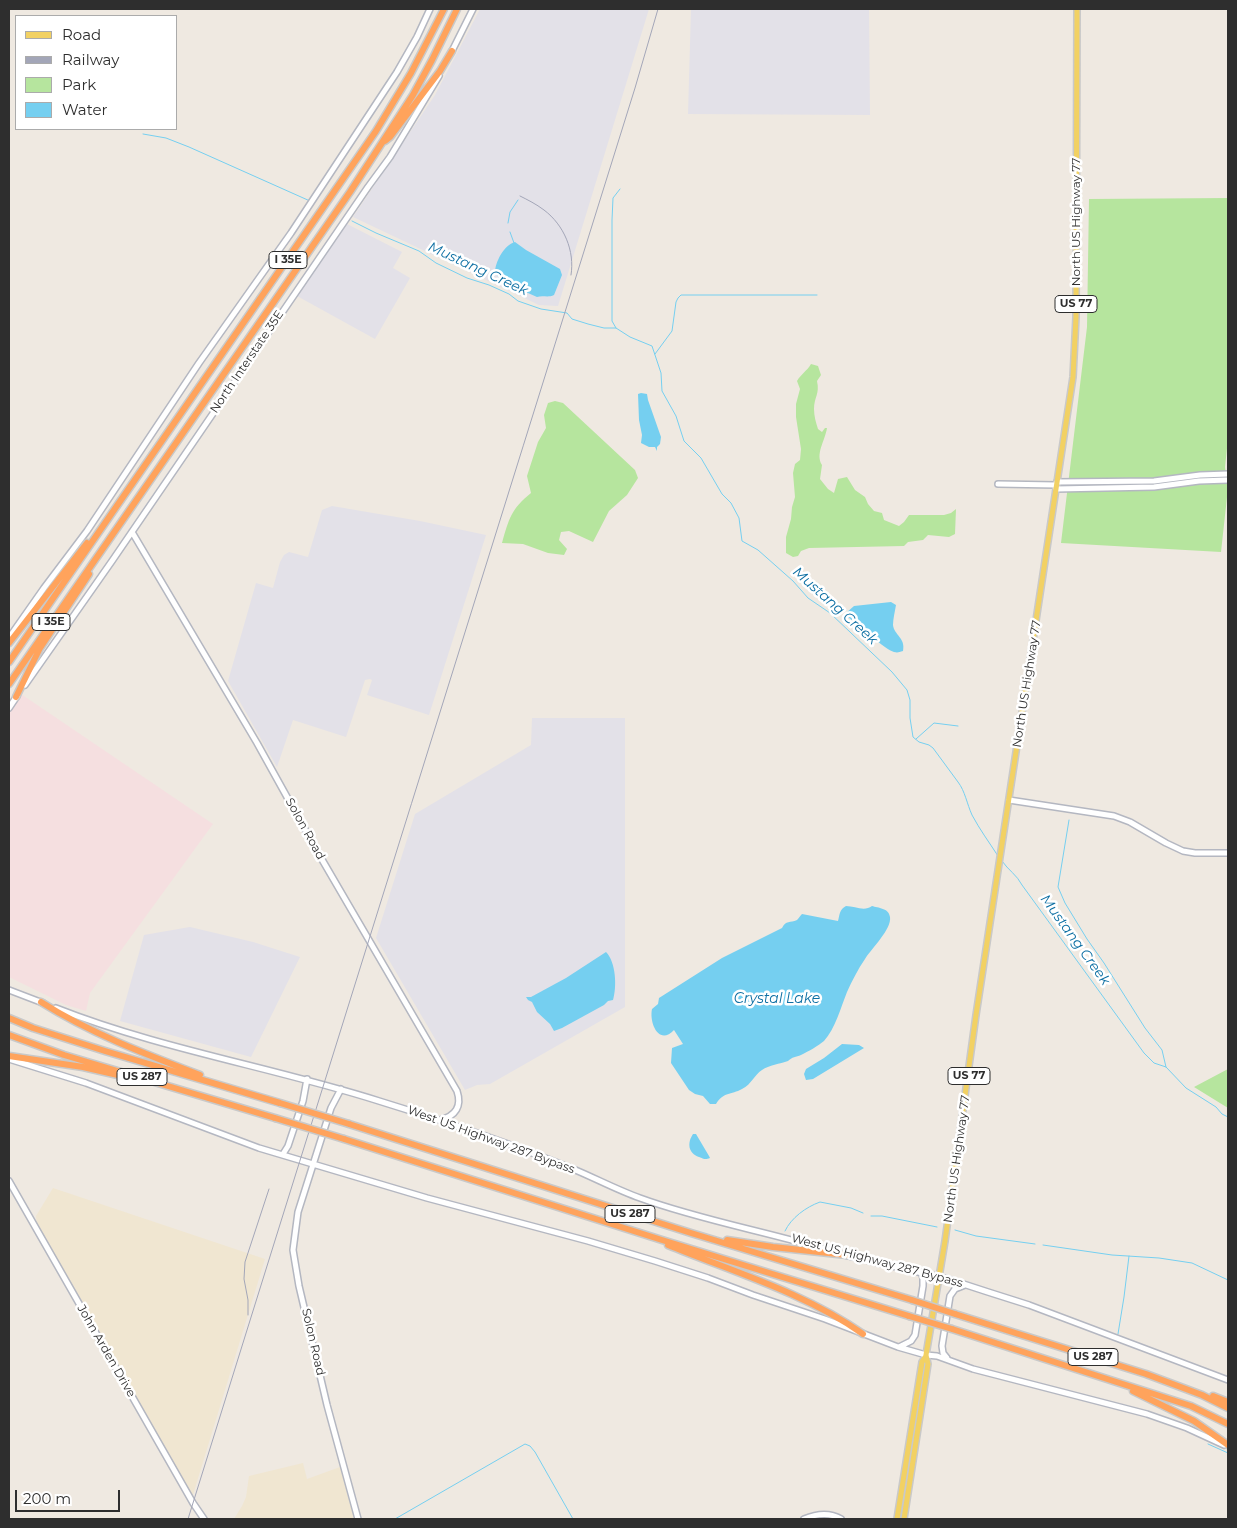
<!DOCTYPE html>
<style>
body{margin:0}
#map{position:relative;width:1237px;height:1528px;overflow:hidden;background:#efe9e1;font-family:Montserrat,sans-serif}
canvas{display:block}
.frame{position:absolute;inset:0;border:10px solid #2e2e2e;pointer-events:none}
.legend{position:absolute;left:15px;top:15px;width:162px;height:115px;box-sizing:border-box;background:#fff;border:1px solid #ababab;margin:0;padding:6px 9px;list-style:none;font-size:15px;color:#2e2e2e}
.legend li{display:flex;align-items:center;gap:10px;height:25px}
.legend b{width:25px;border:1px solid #ababab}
.scale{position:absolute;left:15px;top:1490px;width:105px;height:22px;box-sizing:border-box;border:2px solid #2e2e2e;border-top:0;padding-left:6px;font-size:15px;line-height:18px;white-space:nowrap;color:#2e2e2e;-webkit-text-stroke:4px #fff;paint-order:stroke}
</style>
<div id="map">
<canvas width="1237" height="1528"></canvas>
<div class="frame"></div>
<ul class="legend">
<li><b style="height:6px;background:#f2d163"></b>Road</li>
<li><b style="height:6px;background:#a3a6b8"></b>Railway</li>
<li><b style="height:14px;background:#b6e59e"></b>Park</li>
<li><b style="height:14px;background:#75cff0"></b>Water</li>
</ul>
<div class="scale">200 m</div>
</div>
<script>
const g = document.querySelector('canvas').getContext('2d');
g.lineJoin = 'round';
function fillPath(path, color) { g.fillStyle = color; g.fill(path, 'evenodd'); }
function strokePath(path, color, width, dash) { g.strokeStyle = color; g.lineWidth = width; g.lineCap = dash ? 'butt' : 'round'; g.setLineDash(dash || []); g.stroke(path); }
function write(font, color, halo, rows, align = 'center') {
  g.font = font + ' Montserrat,sans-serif'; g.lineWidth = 5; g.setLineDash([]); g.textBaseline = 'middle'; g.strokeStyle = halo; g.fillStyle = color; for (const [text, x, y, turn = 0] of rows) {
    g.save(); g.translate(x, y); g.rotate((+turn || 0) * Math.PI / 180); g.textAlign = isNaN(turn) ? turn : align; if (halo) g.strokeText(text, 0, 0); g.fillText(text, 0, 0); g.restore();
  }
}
fillPath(new Path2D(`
 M480,9h169l-91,297 -19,-1 -186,-88 82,-122z
 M691,9h178l1,106 -182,-1z
 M347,224l55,28 -9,16 17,10 -35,61 -78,-43z
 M332,506l88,15 66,14 -57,180 -62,-20 5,-15 -2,-1 -5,1 -19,57 -53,-17 -16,47 -49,-86 28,-98 17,5 7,-26 4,-7 5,-3 19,5 14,-47z
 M532,718h93v289l-135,77 -13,1 -12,5 -89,-152 39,-124 116,-69z
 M190,927l63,15 47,15 -49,100 -131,-36 24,-86z`), '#e3e1e8');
fillPath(new Path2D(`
 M53,1188l212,71 -73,239 -155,-272 -1,-10z
 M303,1463l4,16 33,-12 14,52h-120l8,-13 4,-9 3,-21z`), '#f0e6d1');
fillPath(new Path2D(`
 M21,694l192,130 -123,169 -4,18 -20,-6 -57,-28v-265z`), '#f5dfe0');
fillPath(new Path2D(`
 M1228,198v241l-3,28 3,21 -7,64 -160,-9 26,-216 2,-128z
 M811,364l7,2 3,9 -4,6c3,13 -3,16 -3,28 0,7 2,14 4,20l4,3 3,-4h2c-2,13 -12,26 -5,37l-2,14 8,10 6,4 4,-14 9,-2 8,13 10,7 3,7 6,7 8,2 2,7 15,6 5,-4 5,-7h35l7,-2 5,-4 -1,25 -6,3 -21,-2 -5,5 -15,2 -4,4 -95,2 -8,3 -3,5 -5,1 -7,-4v-16l5,-18 1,-12 3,-10 -2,-24 2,-9 5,-4 1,-11 -5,-32v-13l4,-15 -3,-8c4,-7 10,-10 14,-17z
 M555,401l8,2 72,67 3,8 -11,17 -18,16 -16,31 -24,-11 -8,1 -2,8 8,9 -3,6 -16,-2 -25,-9 -21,-1c7,-24 9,-34 29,-50l-4,-17 11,-34 8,-14 -2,-13 4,-12z
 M1228,1069v39l-34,-21z`), '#b6e59e');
fillPath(new Path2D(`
 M515,242l11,8 34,19 2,6 -8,20c-6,3 -11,0 -17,2l-34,-15 -8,-9c0,-11 9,-28 20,-31z
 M641,393l6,1 1,6 13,37 -1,7 -3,3v4l-2,-4h-6l-8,-4 1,-8 -3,-15 -1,-26z
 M891,602l5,3c-1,6 -3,14 -3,20 1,10 13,13 10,26 -4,1 -5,2 -9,1 -8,-2 -37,-28 -46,-35l-2,-4 8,-7z
 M846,906c9,0 18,6 26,0 6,2 17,2 18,11 2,12 -19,32 -25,42 -7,10 -13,22 -18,33 -6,15 -12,37 -23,49 -6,5 -15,10 -23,14 -5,2 -9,2 -13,6 -8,3 -19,4 -26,9 -8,5 -10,14 -20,19 -11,6 -19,3 -26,15h-6l-7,-8 -8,-2 -6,-4 -18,-27 1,-15 11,-4 -9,-14c-15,16 -25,-7 -22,-21l6,-5 1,-6 63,-40 60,-30c4,-8 8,-5 15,-8 2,-2 3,-4 5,-6l36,7c2,-7 1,-11 8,-15z
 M606,952c10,10 11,35 7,48l-5,1 -4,4 -42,23 -8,3 -4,-7 -13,-12 -5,-10 -4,-2 -2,-3h5l35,-19z
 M842,1044l17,1 5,3 -51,31 -7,1 -2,-6 2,-5 18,-11z
 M693,1134h3l13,22 1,2c-5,2 -6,1 -11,-1 -11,-4 -12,-14 -6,-23z`), '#75cff0');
strokePath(new Path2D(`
 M143,134l23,4 23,9 121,54
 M352,221l24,12 43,18 17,12 31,15 22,7 20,9 9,7 23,8 26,4 5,6 16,5 16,4h12l14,9 22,9 9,27 1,18 14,25 8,25 17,17 21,36 9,9 8,15 3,23 16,9 35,31 15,17 22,15 62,59 15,18 3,10v18l3,19 6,5 10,3 4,3 25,34c7,9 9,22 14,33 8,15 17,27 26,41
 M508,223l2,-11 8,-12
 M510,232l4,11
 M616,328l-4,-7v-101l1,-22 7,-9
 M655,354l17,-23 4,-29 2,-4 3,-3h136
 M916,739l18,-16 24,3
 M1069,820l-11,67 7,16 22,36 17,24 41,65 17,22 4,17
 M1002,861c6,9 15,14 20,24l122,168 10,10 12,4 20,21 30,19 6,7 6,3
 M871,1216h11l55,11
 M955,1230l21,6 59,8
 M785,1231c6,-13 21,-24 35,-29l31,6 12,5
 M1043,1245l69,10 47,3 33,5 36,17
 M1118,1334l6,-37 5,-41
 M1208,1444l20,9
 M395,1519l130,-75 5,2 5,6 38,67`), '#75cff0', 1);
const secondary = new Path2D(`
 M451,53l22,-44
 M1057,482l97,-1 46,-6 28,-1
 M998,484l58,1
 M1056,489l98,-2 45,-6 29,-1
 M132,532l125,211 60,108 140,240c5,15 -1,25 -17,29
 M11,635l33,-47 43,-57 112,-168 92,-130 106,-161 20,-35 13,-28
 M25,685l87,-124 256,-374 22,-30 49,-81
 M9,708l8,-12
 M1009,800l105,16 16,6 36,21 17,8 12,2h33
 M9,990l34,13
 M56,1008c104,41 216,59 323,93 65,20 130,42 194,68 22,9 44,21 67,29 63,23 130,34 194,54
 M9,1059l77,24 173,65 168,50 161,43 67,20 53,17 45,17 72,24 73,28 28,8 11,1 36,13 174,45 40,14 37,17
 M341,1089l-10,19 -33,104 -5,38 6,36 28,119 31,114
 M283,1154l5,-8 15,-45 4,-22
 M9,1181l184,322 11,16
 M845,1255l103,24 40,13 41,13 199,75
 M899,1347l12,-6 4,-6 8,-49v-8l-2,-6
 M947,1358l-4,-5 -1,-7 8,-50 5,-7 10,-4
 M804,1519c12,-5 25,-7 37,0`);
const primary = new Path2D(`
 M897,1519l25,-157 4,-6
 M904,1519l24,-155 -2,-9 19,-114 31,-226 97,-638 3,-60 1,-308`);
const highway = new Path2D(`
 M385,141l5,-4 50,-66 12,-20
 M9,643l78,-100
 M9,662l367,-531 35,-58 33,-64
 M9,684l341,-492 63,-97 19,-35 25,-51
 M16,697l24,-49 49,-74
 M41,1002c49,31 104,52 159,73
 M9,1018l24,10 72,23 175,52
 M9,1035l55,20 211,63
 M9,1056l74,11 35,8
 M349,1124l342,109 221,67
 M344,1139l318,101 247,76
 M727,1240l46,7 74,8
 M668,1245c66,27 137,48 195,89
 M955,1314l191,60 56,21 26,13
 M952,1329l239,77 37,18
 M1133,1391l61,30 34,24
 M1213,1396l15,6`);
strokePath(secondary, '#b4b7c1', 8);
strokePath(primary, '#c9c9c9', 8);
strokePath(highway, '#c9c9c9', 9);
strokePath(secondary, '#fff', 5);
strokePath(primary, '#f2d163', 5);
strokePath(highway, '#ffa35c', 6);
strokePath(new Path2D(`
 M520,196c8,4 16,8 24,14 20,15 31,41 27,65
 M248,1315v-15l-4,-21 1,-17 24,-73
 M188,1519l447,-1431 23,-79`), '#a3a6b8', 1);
const highwayBridge = new Path2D(`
 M280,1103l69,21
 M275,1118l69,21
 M912,1300l43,14
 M909,1316l43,13`);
strokePath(highwayBridge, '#c9c9c9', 9, []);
strokePath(highwayBridge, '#ffa35c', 6);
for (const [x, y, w] of [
 [288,260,38],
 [1076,304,42],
 [51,622,38],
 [969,1076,42],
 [142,1077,50],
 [630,1214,50],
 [1093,1357,50]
]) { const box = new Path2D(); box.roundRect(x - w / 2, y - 8.5, w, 17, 4); g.fillStyle = '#fff'; g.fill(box); strokePath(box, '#2e2e2e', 1); }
write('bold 11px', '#2e2e2e', null, [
 ["I 35E",288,260],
 ["US 77",1076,304],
 ["I 35E",51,622],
 ["US 77",969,1076],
 ["US 287",142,1077],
 ["US 287",630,1214],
 ["US 287",1093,1357]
]);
write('12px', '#2e2e2e', '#fff', [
 ["North US Highway 77",1076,222,-90],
 ["North Interstate 35E",247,362,-56],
 ["North US Highway 77",1027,684,-81],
 ["Solon Road",305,829,61],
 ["West US Highway 287 Bypass",491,1140,20],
 ["North US Highway 77",957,1159,-82],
 ["West US Highway 287 Bypass",877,1261,15],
 ["Solon Road",313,1342,77],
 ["John Arden Drive",106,1351,60]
]);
write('italic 14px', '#0d6fa3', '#fff', [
 ["Mustang Creek",478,269,25],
 ["Mustang Creek",835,606,42],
 ["Mustang Creek",1075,940,54],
 ["Crystal Lake",777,999]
]);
</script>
